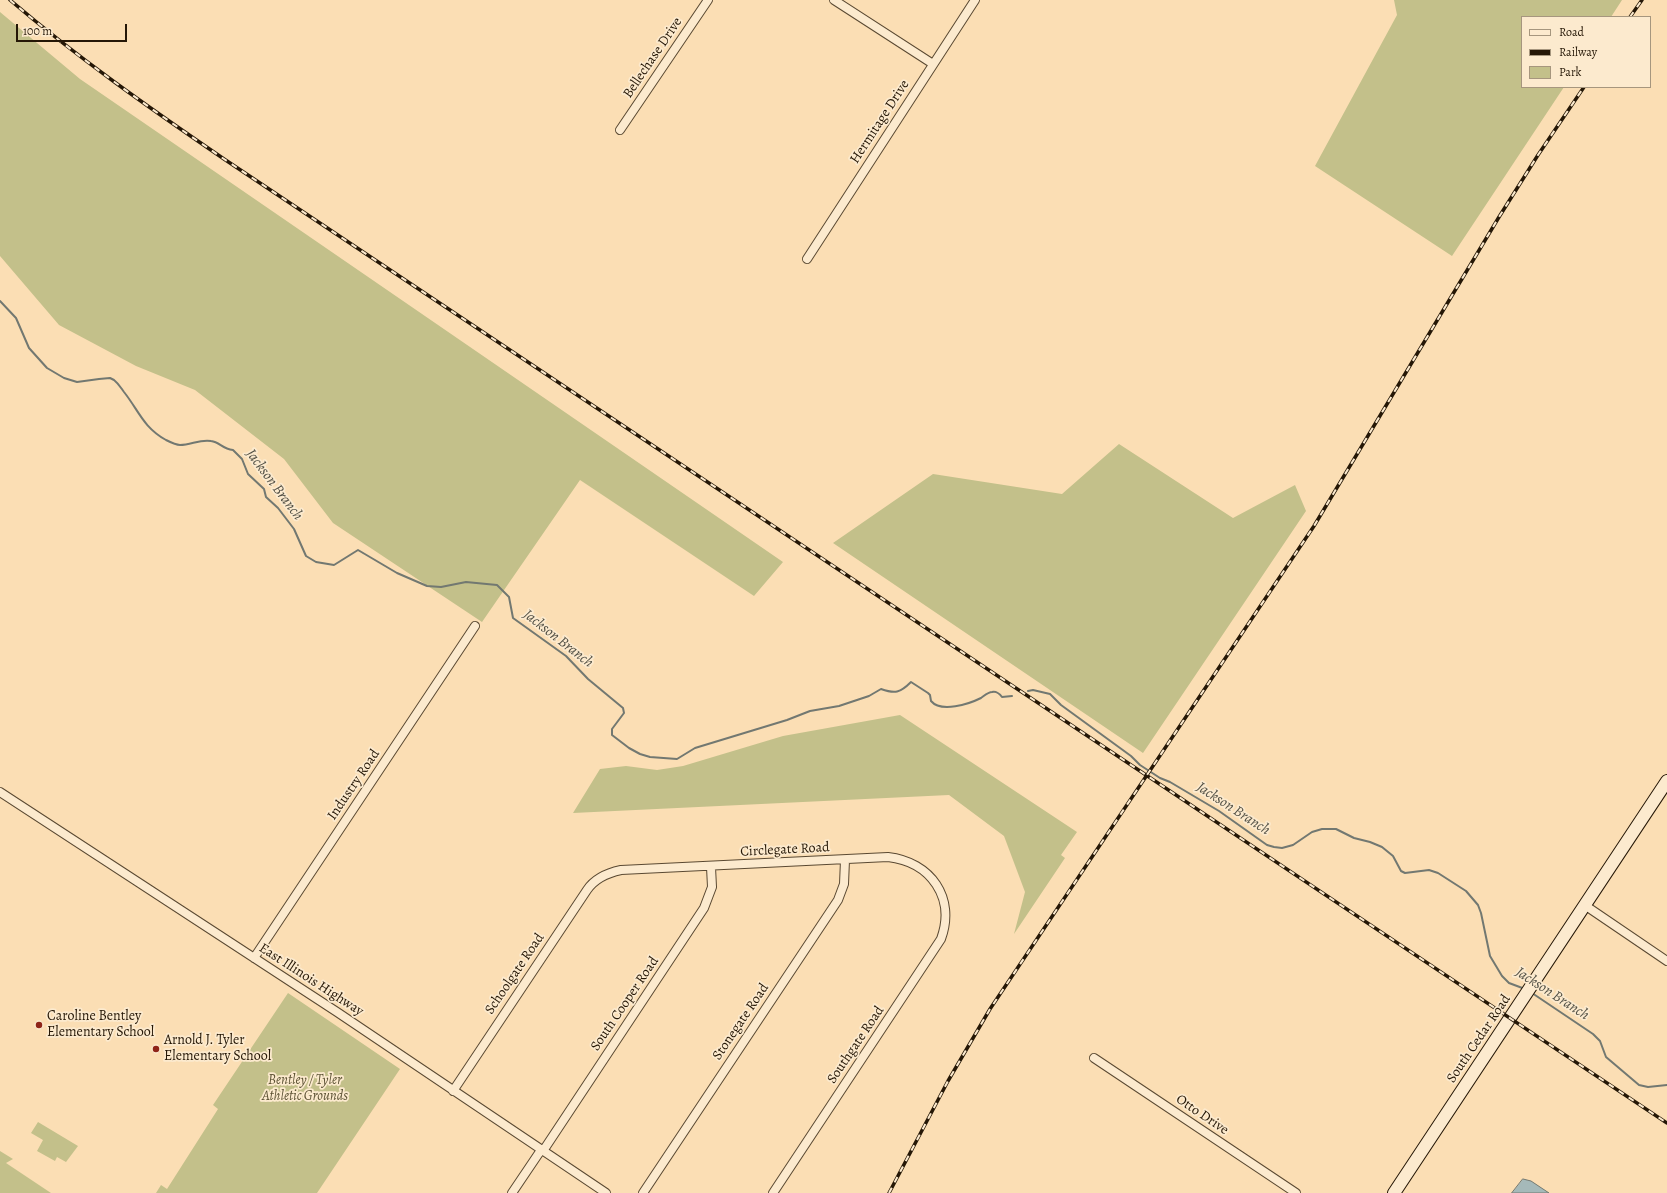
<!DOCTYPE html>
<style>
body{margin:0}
#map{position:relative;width:1667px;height:1193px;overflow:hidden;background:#fbdeb4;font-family:Alegreya,serif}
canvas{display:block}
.legend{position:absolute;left:1521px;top:16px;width:130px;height:72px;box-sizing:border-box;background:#fceace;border:1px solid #a6967e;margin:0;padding:5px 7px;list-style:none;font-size:12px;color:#251706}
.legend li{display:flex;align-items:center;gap:8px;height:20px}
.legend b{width:20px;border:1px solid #a6967e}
.scale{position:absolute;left:16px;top:24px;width:111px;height:18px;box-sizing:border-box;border:2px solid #251706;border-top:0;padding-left:5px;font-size:12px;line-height:14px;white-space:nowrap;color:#251706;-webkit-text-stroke:3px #fceace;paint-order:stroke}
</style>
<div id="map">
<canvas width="1667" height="1193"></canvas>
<ul class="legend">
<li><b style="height:5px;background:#fceace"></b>Road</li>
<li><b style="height:5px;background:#251706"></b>Railway</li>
<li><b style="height:11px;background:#c3c08a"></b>Park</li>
</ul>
<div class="scale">100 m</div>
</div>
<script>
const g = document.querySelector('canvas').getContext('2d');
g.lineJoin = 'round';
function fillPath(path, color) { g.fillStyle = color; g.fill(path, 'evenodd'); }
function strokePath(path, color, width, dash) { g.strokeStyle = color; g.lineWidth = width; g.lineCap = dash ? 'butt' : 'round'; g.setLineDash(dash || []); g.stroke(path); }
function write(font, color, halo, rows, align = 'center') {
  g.font = font + ' Alegreya,serif'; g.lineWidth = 3.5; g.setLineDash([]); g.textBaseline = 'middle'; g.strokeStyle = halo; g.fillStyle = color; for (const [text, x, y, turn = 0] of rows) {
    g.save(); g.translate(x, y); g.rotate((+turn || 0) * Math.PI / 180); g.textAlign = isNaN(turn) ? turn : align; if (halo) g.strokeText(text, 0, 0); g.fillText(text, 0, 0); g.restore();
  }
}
fillPath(new Path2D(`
 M1394,0h228l-11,17h-89v70h42l-112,169 -137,-90 82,-151z
 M0,12l80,67 703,483 -29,34 -174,-116 -98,142 -149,-99 -49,-64 -89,-69 -59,-24 -77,-41 -59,-69z
 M1119,444l114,74 62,-33 11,26 -163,242 -310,-210 100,-69 129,20z
 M900,715l177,117 -16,23 4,3 -51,76 11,-42 -21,-56 -55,-41 -376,18 27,-44 26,-3 31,4 26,-4 100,-30z
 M288,993l112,76 -83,124h-161l5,-8 6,4 51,-80 -5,-4z
 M38,1122l40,24 -12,16 -9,-5 -2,4 -18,-10 6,-11 -12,-7z
 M0,1151l13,8 -7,4 45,30h-51z`), '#c3c08a');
const water = new Path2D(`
 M1523,1179l8,2 18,12h-37z`);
fillPath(water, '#a5b9b9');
strokePath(water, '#727871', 1);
strokePath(new Path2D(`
 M0,301l16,17 13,30 18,20 17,10 13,4 22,-3 11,-1 4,2c5,4 7,8 10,12 15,19 19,35 42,48 4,2 10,5 14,5 11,0 20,-6 31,-4 9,1 11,8 22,9l9,9 6,15 16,15 2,8 12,11 16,21 12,27 10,6 18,3 24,-15 39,23 30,13 14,1 25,-5 31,3 12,12 4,21 53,38 22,23 35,29 1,5 -12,16v6l17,13 11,6 10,3 27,2 18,-11 92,-28 23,-9 29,-5 30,-10 12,-7c14,5 19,4 30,-7l17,11 2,2 1,6c10,12 38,3 50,-3 3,-2 7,-6 11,-6 4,-1 8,2 10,5l10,-1
 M1028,691l5,-1 17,4 11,11 70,51 9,9 20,13 10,4 49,29 48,34 7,2 8,1 11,-3 19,-13 10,-3h14l18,9 16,4 12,5 11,9 8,15 4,2 24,-3 9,3 28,18 12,14 3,8 9,43 12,20 7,7 16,6
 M1532,993l61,41 7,7 6,16 33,28 9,2 19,-2`), '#727871', 2);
const minor = new Path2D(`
 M834,0l99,64
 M620,130l88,-130
 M807,259l168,-259
 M0,792l337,220 269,181
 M1586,906l81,55
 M254,958l221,-332
 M1094,1058l202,135
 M453,1091l134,-201c8,-12 20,-17 34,-20l267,-13c43,5 68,41 53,82l-168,254
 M543,1151l161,-243 8,-21 -1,-20
 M512,1193l29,-43
 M643,1193l195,-293 6,-16 1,-24`);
const secondary = new Path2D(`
 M1394,1193l273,-412`);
strokePath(minor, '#5a4932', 10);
strokePath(secondary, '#251706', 14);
strokePath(minor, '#fceace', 8);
strokePath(secondary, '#fceace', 12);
const rail = new Path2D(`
 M10,0c68,58 141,109 214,159l1443,964
 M1630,17l12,-17
 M889,1193l59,-112 42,-72 324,-483 185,-309 39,-62 46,-68`);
strokePath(rail, '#251706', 3.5);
strokePath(rail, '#fceace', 2, [6]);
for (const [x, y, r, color] of [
 [39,1025,4,"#8f2418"],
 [156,1049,4,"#8f2418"]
]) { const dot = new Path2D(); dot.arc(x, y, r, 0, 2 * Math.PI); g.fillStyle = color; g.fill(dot); strokePath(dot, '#fceace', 1.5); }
write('14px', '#251706', '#fceace', [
 ["Bellechase Drive",653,58,-56],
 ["Hermitage Drive",880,122,-57],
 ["Industry Road",354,785,-56],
 ["Circlegate Road",785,850,-3],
 ["Schoolgate Road",515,974,-56],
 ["East Illinois Highway",311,980,33],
 ["South Cooper Road",625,1004,-56],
 ["Stonegate Road",741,1022,-56],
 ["South Cedar Road",1479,1039,-56],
 ["Southgate Road",856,1045,-56],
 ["Otto Drive",1202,1115,34]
]);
write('14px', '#251706', '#fceace', [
 ["Caroline Bentley",47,1017],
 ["Elementary School",47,1033],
 ["Arnold J. Tyler",164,1041],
 ["Elementary School",164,1057]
], 'left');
write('italic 14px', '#5c5234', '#fceace', [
 ["Bentley / Tyler",305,1081],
 ["Athletic Grounds",305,1097]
]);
write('italic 15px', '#525045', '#fceace', [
 ["Jackson Branch",274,485,53],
 ["Jackson Branch",558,639,38],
 ["Jackson Branch",1233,809,33],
 ["Jackson Branch",1552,994,33]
]);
</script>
